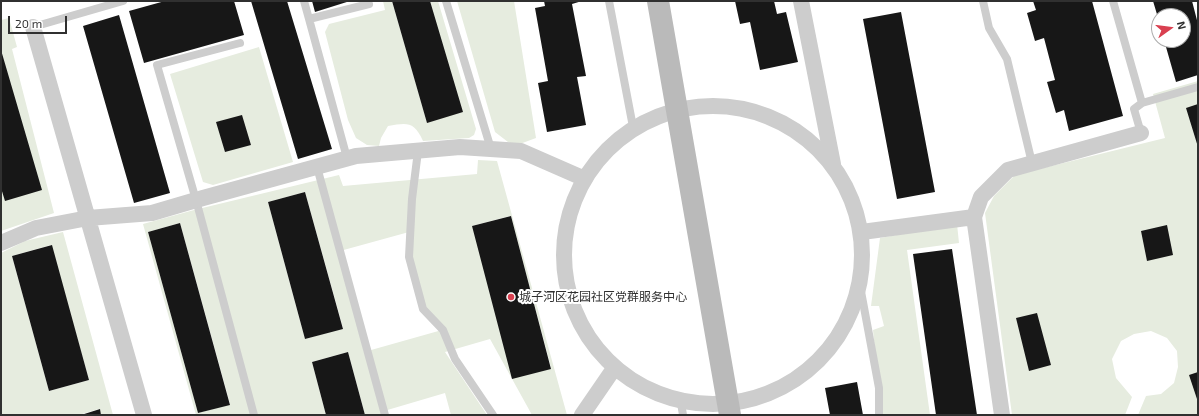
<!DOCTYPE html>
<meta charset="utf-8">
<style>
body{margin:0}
#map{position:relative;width:1199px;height:416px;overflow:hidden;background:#fff;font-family:"Exo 2",sans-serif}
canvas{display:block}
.frame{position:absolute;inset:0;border:2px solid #303030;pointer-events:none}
.north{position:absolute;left:1151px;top:8px;width:40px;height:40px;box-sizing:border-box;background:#fff;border:1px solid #acacac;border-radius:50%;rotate:76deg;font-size:11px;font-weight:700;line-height:16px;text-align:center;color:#303030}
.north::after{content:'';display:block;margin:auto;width:14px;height:18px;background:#d94050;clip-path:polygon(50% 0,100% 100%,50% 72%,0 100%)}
.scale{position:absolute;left:8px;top:16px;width:59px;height:18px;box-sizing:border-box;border:2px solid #303030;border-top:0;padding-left:5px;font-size:12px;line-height:14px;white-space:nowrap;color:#303030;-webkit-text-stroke:3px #fff;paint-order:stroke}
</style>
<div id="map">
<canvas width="1199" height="416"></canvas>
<div class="frame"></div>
<div class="north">N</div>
<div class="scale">20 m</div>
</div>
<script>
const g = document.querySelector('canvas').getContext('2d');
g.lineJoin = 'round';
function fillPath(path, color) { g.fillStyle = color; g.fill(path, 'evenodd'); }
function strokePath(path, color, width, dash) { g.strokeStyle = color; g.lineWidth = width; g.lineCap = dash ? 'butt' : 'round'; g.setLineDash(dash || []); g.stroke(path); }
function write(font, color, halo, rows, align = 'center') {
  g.font = font + ' "Exo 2","Noto Sans SC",sans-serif'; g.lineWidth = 4; g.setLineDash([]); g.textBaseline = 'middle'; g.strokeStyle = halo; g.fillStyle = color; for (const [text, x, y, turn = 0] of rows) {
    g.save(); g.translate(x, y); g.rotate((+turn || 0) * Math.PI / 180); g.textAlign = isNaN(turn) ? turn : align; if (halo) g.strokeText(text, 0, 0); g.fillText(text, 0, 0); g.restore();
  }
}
fillPath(new Path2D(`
 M383,1h9l35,121 3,-121h8l38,128 -2,6 -5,3 -46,3c-9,-20 -16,-18 -35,-15l-7,12 -2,8 -12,-1 -11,-7 -8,-18 -23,-88 4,-8 56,-14z
 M457,1h57l22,137 -19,7 -9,-3 -13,-10z
 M9,18l8,29 -5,2 42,164 -53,18v-211z
 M259,47l34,115 -80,23 -10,-3 -33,-108z
 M1198,81v334h-60l8,-19 15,-2 13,-11 4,-16 -1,-16 -10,-13 -16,-7 -17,3 -13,7 -9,18 4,19 16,19 -7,18h-113l-27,-202 9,-17 21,-21 150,-37 -12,-44z
 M478,160l19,1 70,254h-35l-42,-76 -45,13 42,63h-36l-6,-22 -61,18 1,4h-20l-17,-63 -36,10 14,53h-130l-53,-191 51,-14 145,-35 4,11 134,-12zM305,192l38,136 -38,11 -37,-137zM510,216h1l40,152 -79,-142zM180,223l50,181 -32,9 -50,-181zM409,232v25l14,52 19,21 -78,22 -24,-101z
 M957,224l2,19 -52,7 23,165h-49l-8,-85 11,-4 -5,-20h-8l9,-68z
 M63,232l50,183h-12l-2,-6 -20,6h-78v-162l24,-12zM51,245l38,135 -40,11 -37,-135z`), '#e6ecdf');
fillPath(new Path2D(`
 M165,1h69l10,34 -100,28 -15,-52z
 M251,1h36l45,148 -34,10z
 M312,1h38l-35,11z
 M392,1h38l33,111 -36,11z
 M544,1h38l-10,3 14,72 -9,1 9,48 -39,7 -9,-49 10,-2 -13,-73 10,-2z
 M735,1h39l3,13 9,-2 12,50 -38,8 -10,-48 -10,2z
 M1033,1h59l31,115 -54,15 -5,-21 -8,3 -9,-31 8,-2 -11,-42 -9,3 -8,-28 9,-3z
 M1153,1h39l6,23v51l-22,7 -12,-42h19v-24h-24v5z
 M901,12l34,180 -38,7 -34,-180z
 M119,15l51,178 -36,10 -51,-177z
 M1,50l41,140 -37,11 -4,-13z
 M1198,104v43l-12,-39z
 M242,115l9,30 -26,7 -9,-30z
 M305,192l38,137 -38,10 -37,-137z
 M511,216l40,153 -39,10 -40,-153z
 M180,223l50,182 -32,8 -50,-181z
 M1167,225l6,30 -26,6 -6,-30z
 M52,245l37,135 -40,11 -37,-135z
 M952,249l25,166h-41l-23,-161z
 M1037,313l14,52 -22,6 -13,-53z
 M348,352l17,63h-39l-14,-53z
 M1198,372v30l-9,-27z
 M857,382l6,33h-33l-5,-27z
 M100,409l1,6h-20z`), '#171717');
strokePath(new Path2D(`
 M304,1l5,18
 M446,1l45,148
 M609,1l24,126
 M983,1l6,27 18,31 25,104
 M1113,1l29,102
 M33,27l90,-26
 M240,43l-83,22 39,135 58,215
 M1141,133l-7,-24 8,-6 56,-16
 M418,151l-6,48 -3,58 14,52 20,21 12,29 38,56
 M347,158l-38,-139 60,-15
 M317,167l68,248
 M860,286l19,102v27
 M681,403l2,12`), '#cdcdcd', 8);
strokePath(new Path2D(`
 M801,1l32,163
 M33,27l111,388
 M564 255a149 149 0 1 1 298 0a149 149 0 1 1-298 0Z
 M974,217l7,-20 27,-27 133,-37
 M862,232l112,-15 28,198
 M1,243l35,-15 52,-10 64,-5 51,-15 153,-42 104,-9 61,4 64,28
 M582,415l33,-48`), '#cdcdcd', 16);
strokePath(new Path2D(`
 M658,1l72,414`), '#bababa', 22);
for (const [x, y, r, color] of [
 [511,297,4,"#d94050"]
]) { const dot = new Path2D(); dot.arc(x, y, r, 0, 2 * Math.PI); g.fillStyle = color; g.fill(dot); strokePath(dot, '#fff', 1.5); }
write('12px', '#303030', '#fff', [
 ["城子河区花园社区党群服务中心",519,297]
], 'left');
</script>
